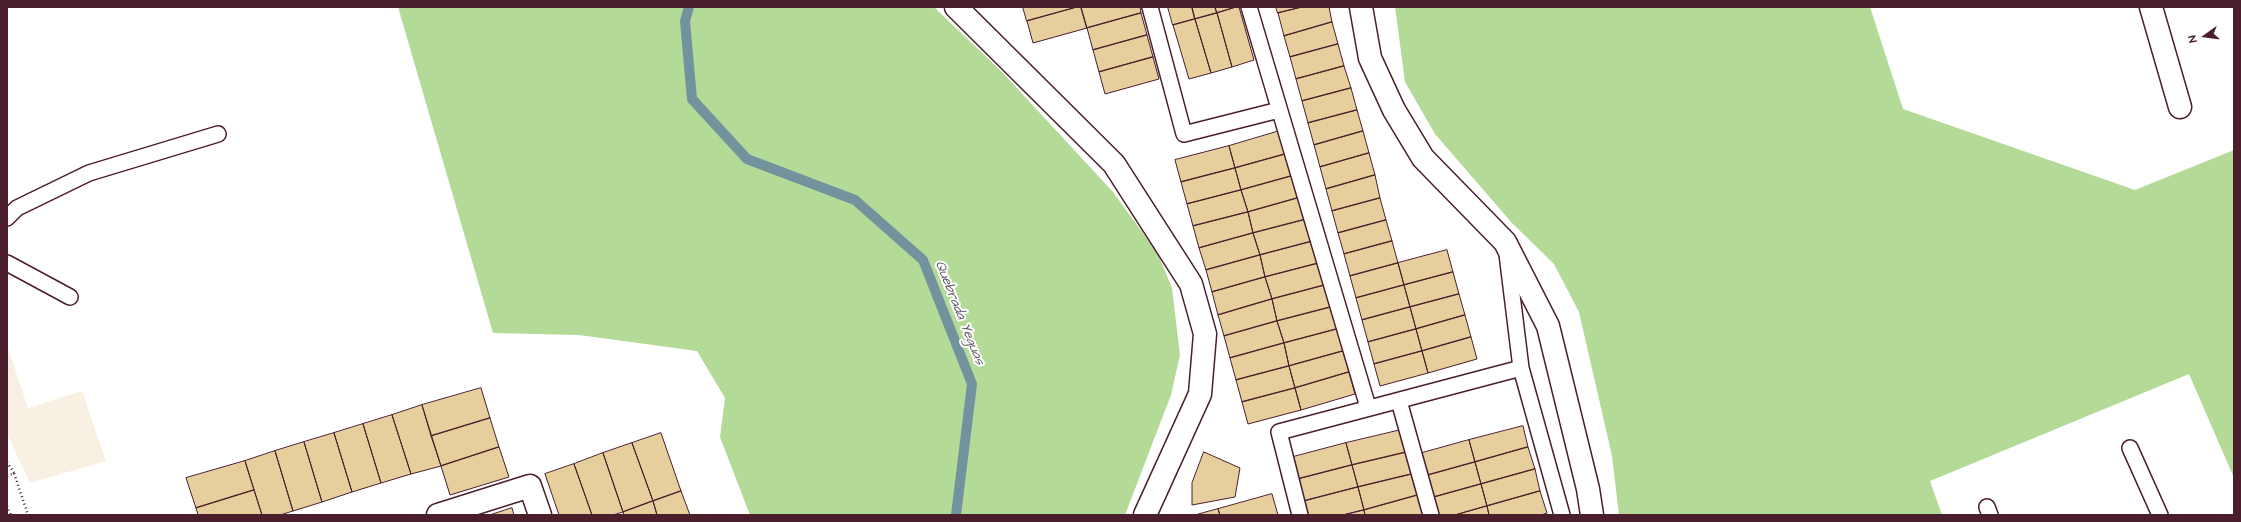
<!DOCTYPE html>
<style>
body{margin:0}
#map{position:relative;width:2241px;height:522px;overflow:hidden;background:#fff;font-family:"Architects Daughter",sans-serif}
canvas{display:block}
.frame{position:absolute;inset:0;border:8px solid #4a1f2b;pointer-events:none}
.north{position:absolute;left:2185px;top:16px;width:40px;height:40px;-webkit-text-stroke:3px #fff;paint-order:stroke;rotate:256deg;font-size:11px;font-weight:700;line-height:16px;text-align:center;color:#4a1f2b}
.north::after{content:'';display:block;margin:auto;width:14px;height:18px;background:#4a1f2b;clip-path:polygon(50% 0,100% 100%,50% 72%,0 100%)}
</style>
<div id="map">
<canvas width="2241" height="522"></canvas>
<div class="frame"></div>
<div class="north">N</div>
</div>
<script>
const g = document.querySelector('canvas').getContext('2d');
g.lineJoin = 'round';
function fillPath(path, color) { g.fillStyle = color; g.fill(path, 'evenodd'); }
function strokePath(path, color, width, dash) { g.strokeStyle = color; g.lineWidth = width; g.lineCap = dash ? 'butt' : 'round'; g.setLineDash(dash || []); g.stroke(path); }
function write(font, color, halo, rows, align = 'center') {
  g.font = font + ' "Architects Daughter",sans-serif'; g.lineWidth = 4; g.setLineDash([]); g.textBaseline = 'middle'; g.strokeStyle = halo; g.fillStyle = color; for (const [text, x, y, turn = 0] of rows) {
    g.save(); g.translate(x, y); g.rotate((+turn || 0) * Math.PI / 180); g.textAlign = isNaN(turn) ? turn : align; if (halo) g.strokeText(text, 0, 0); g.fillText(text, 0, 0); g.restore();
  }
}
fillPath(new Path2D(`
 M7,345l21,63 54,-17 24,70 -76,22 -23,-49z`), '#f8f0e2');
fillPath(new Path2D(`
 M398,7h536l68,65 111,120 45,62 14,34 8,67 -9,40 -46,120h-375l-30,-78 5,-39 -28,-47 -118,-16 -86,-2z
 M1395,7h475l33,102 232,81 99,-40v328l-45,-104 -259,107 12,34h-323l-7,-59 -33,-144 -25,-48 -42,-41 -77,-89 -30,-52z`), '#b3da96');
strokePath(new Path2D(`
 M689,7l-4,14 7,78 55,60 108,41 68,60 49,124 -16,131`), '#72929d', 10);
const building = new Path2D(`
 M1023,7h54l-50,14z
 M1077,7h4l6,21 -54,15 -6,-22z
 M1081,7h59l1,6 -54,15z
 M1168,7h24l3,12 -22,6z
 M1192,7h23l2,6 -22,6z
 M1215,7h21l-19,6z
 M1236,7h3l15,53 -22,7 -15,-54z
 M1276,7h26l-24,6z
 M1302,7h27l3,15 -48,14 -6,-23z
 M1141,13l6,22 -54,15 -6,-22z
 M1217,13l15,54 -21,6 -16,-54z
 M1195,19l16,54 -22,6 -16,-54z
 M1332,22l6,22 -48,13 -6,-21z
 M1147,35l6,22 -54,15 -6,-22z
 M1338,44l6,22 -48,13 -6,-22z
 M1153,57l6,22 -54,15 -6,-22z
 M1344,66l7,22 -49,13 -6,-22z
 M1351,88l6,22 -49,13 -6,-22z
 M1357,110l6,21 -49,14 -6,-22z
 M1283,130l6,23 -54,15 -6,-22z
 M1363,131l6,22 -49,14 -6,-22z
 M1229,146l6,22 -54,14 -6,-22z
 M1289,153l6,22 -54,15 -6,-22z
 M1369,153l6,22 -49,14 -6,-22z
 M1235,168l6,22 -54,14 -6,-22z
 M1295,175l6,22 -53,15 -7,-22z
 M1375,175l5,23 -48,13 -6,-22z
 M1241,190l7,22 -55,14 -6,-22z
 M1301,197l6,22 -54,14 -5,-21z
 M1380,198l6,22 -48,13 -6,-22z
 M1248,212l5,21 -54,15 -6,-22z
 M1307,219l6,22 -53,14 -7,-22z
 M1386,220l6,21 -48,13 -6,-21z
 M1253,233l7,22 -54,15 -7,-22z
 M1313,241l6,22 -54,14 -5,-22z
 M1392,241l6,22 -48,13 -6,-22z
 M1447,250l6,22 -49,13 -6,-22z
 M1260,255l5,22 -53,15 -6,-22z
 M1319,263l6,22 -53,14 -7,-22z
 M1398,263l6,22 -48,13 -6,-22z
 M1453,272l6,22 -49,13 -6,-22z
 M1265,277l7,22 -54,16 -6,-23z
 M1325,285l6,22 -54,14 -5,-22z
 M1404,285l6,22 -48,13 -6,-22z
 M1459,294l6,21 -49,14 -6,-22z
 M1272,299l5,22 -53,15 -6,-21z
 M1331,307l6,22 -53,14 -7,-22z
 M1410,307l6,22 -48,13 -6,-22z
 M1465,315l6,22 -49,14 -6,-22z
 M1277,321l7,22 -54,15 -6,-22z
 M1337,329l6,22 -54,15 -5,-23z
 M1416,329l6,22 -48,13 -6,-22z
 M1471,337l6,22 -49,14 -6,-22z
 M1284,343l5,23 -53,14 -6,-22z
 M1343,351l6,21 -54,16 -6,-22z
 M1422,351l6,22 -48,13 -6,-22z
 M1289,366l6,22 -53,14 -6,-22z
 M1349,372l6,22 -54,16 -6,-22z
 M481,388l9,30 -59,18 -9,-31z
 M1295,388l6,22 -53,14 -6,-22z
 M422,405l19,61 -30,8 -19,-59z
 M392,415l19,59 -30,9 -18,-59z
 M490,418l9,29 -58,19 -10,-30z
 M363,424l18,59 -29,9 -18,-59z
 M1523,426l5,21 -53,15 -6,-22z
 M1401,430l6,22 -55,13 -6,-22z
 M334,433l18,59 -30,10 -18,-60z
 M661,433l20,58 -28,10 -21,-58z
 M1469,440l6,22 -54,15 -6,-22z
 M304,442l18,60 -29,9 -18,-60z
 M632,443l21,58 -30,11 -20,-59z
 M1346,443l6,22 -54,14 -5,-22z
 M499,447l10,30 -59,18 -9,-29z
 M1528,447l7,22 -54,15 -6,-22z
 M275,451l18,60 -13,4h-18l-17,-54z
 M1204,452l36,16 -5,29 -43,8v-22z
 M1407,452l5,22 -54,13 -6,-22z
 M603,453l20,59 -10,3h-21l-18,-51z
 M245,461l9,29 -58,18 -10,-30z
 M1475,462l6,22 -54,15 -6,-22z
 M574,464l18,51h-33l-14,-41z
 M1352,465l6,22 -54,14 -6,-22z
 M1535,469l5,22 -53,15 -6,-22z
 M1412,474l6,21 -54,15 -6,-23z
 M1481,484l6,22 -32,9h-24l-4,-16z
 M1358,487l6,23 -21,5h-36l-3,-14z
 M254,490l8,25h-64l-2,-7z
 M681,491l9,24h-33l-4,-14z
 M1540,491l7,22 -6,2h-52l-2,-9z
 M1272,494l6,21h-58l-2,-6z
 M1418,495l5,20h-58l-1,-5z
 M653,501l4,14h-33l-1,-3z
 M1487,506l2,9h-34z
 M512,508l2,7h-24z
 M1218,509l2,6h-25z
 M1364,510l1,5h-22z`);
fillPath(building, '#e7ce9d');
strokePath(building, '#4a1f2b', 1);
const service = new Path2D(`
 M1150,7l34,127 95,-24
 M1249,7l119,400
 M7,218l10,-10 72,-35 129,-39
 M1507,254l14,114 41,147
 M7,263l63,34
 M1399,401l32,114
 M2130,448l30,67
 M1987,507l3,8
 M1300,515l-21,-83 242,-64`);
const minor = new Path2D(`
 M956,7l158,157 77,120 14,50 -5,60 -55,121
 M1361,7l9,51 24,52 29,48 82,84 43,84 40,163 4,26
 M2151,7l29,100
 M438,515l92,-29 10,29`);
strokePath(service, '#4a1f2b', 18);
strokePath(minor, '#4a1f2b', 25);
strokePath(new Path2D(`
 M7,462l7,11
 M7,476l7,-3 14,42
 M7,506l4,9`), '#4a1f2b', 2.5, [1, 3]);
strokePath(service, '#fff', 15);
strokePath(minor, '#fff', 22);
write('italic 14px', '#5e5864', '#fff', [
 ["Quebrada Yeguas",959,313,68]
]);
</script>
